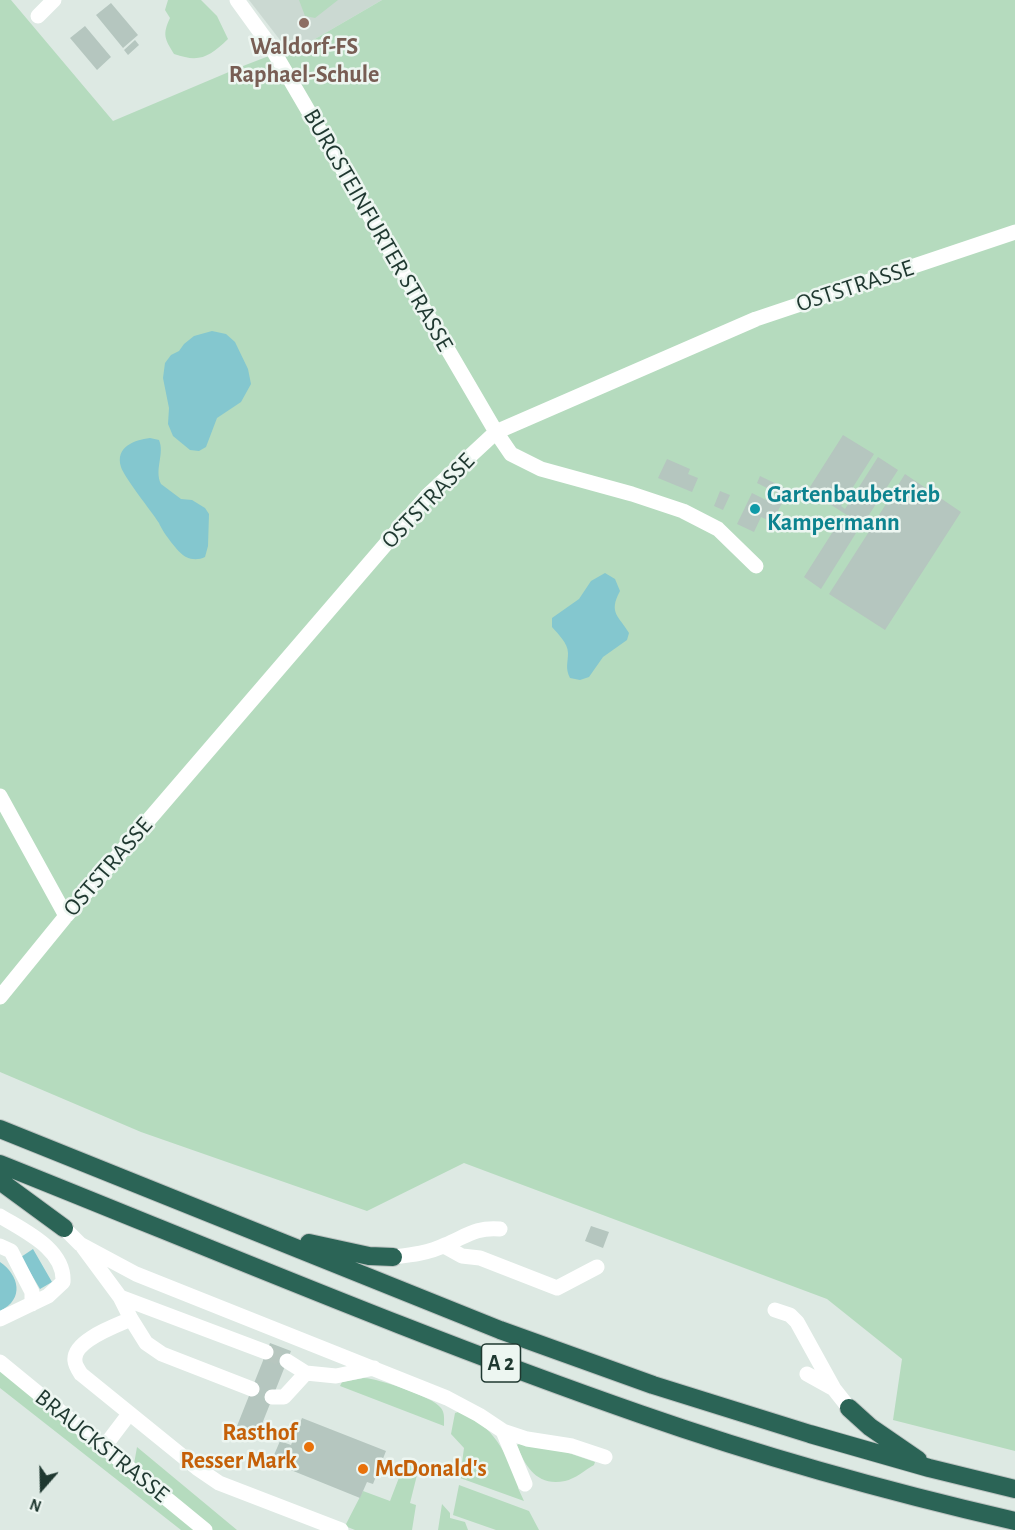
<!DOCTYPE html>
<style>
body{margin:0}
#map{position:relative;width:1015px;height:1530px;overflow:hidden;background:#dde9e3;font-family:"Alegreya Sans",sans-serif}
canvas{display:block}
.north{position:absolute;left:12px;top:1458px;width:60px;height:60px;-webkit-text-stroke:4px #edf6f1;paint-order:stroke;rotate:200deg;font-size:16px;font-weight:700;line-height:24px;text-align:center;color:#1f3830}
.north::after{content:'';display:block;margin:auto;width:21px;height:27px;background:#1f3830;clip-path:polygon(50% 0,100% 100%,50% 72%,0 100%)}
</style>
<div id="map">
<canvas width="1015" height="1530"></canvas>
<div class="north">N</div>
</div>
<script>
const g = document.querySelector('canvas').getContext('2d');
g.lineJoin = 'round';
function fillPath(path, color) { g.fillStyle = color; g.fill(path, 'evenodd'); }
function strokePath(path, color, width, dash) { g.strokeStyle = color; g.lineWidth = width; g.lineCap = dash ? 'butt' : 'round'; g.setLineDash(dash || []); g.stroke(path); }
function write(font, color, halo, rows, align = 'center') {
  g.font = font + ' "Alegreya Sans",sans-serif'; g.lineWidth = 5; g.setLineDash([]); g.textBaseline = 'middle'; g.strokeStyle = halo; g.fillStyle = color; for (const [text, x, y, turn = 0] of rows) {
    g.save(); g.translate(x, y); g.rotate((+turn || 0) * Math.PI / 180); g.textAlign = isNaN(turn) ? turn : align; if (halo) g.strokeText(text, 0, 0); g.fillText(text, 0, 0); g.restore();
  }
}
fillPath(new Path2D(`
 M249,0h133l-79,46 -16,3z`), '#cbd9d2');
fillPath(new Path2D(`
 M0,0h11l102,121 130,-55 44,-17 16,-3 79,-46h633v1451l-122,-31 9,-61 -75,-60 -363,-136 -97,48 -226,-79 -141,-60z
 M168,0h33l16,16 11,23c-19,18 -28,24 -54,15 -9,-15 -12,-19 -4,-36l-5,-8z
 M299,0h39l-23,18 -10,-2z
 M0,1367l133,103 4,-23 100,83h-56l-181,-142z
 M364,1378c15,1 68,18 77,30 4,5 3,12 3,18l-104,-40 2,-4z
 M458,1412c37,13 46,40 62,73l-2,3 6,13 -64,-23 4,-30 -13,-14 4,-21z
 M519,1444l32,3 44,15 -1,3c-9,5 -19,14 -29,16 -27,6 -40,-14 -48,-36z
 M405,1462l14,5 -9,36 6,2 -4,25h-57l-10,-4 18,-35 27,10z
 M459,1485l70,26 10,19h-43l-43,-15z
 M442,1504l8,9v5l15,4 3,8h-30z`), '#b5dbbe');
fillPath(new Path2D(`
 M212,331l14,3 9,8 13,27 3,15 -10,18 -24,16 -11,29 -7,4 -9,-1 -17,-14 -5,-12 1,-16 -6,-30 2,-15 6,-8 8,-4 5,-7 10,-8z
 M150,438l9,2c6,14 -5,29 2,44l20,15 11,1 13,8 4,6 -1,32 -3,11c-6,3 -13,3 -19,0 -8,-4 -24,-26 -27,-34 -7,-11 -35,-46 -38,-56 -6,-20 13,-27 29,-29z
 M605,573l10,6 5,12c-12,22 -1,25 9,42l-2,7 -24,17 -14,20 -9,3 -10,-2c-5,-10 -2,-15 -2,-25 0,-10 -10,-19 -16,-26v-9l27,-19 12,-18z
 M33,1249l19,33 -12,7 -19,-32z
 M0,1262c19,13 25,37 0,49z`), '#84c7cf');
fillPath(new Path2D(`
 M111,3l27,32 -15,13 -27,-33z
 M85,26l26,31 -14,13 -27,-32z
 M135,40l4,5 -11,10 -4,-5z
 M843,435l31,19 -33,52 4,3 33,-52 20,13 -33,51 7,5 33,-52 56,38 -76,118 -56,-36 41,-64 -62,-40z
 M667,459l23,10 -2,5 10,4 -6,14 -34,-14z
 M760,476l29,14 -17,32 -11,-5 -7,15 -17,-8 15,-31 20,10 5,-10 -20,-10z
 M720,491l10,4 -7,15 -9,-4z
 M839,522l17,11 -35,56 -17,-12z
 M591,1226l18,6 -6,16 -18,-7z
 M270,1343l21,8 -33,83 -21,-8z
 M302,1418l84,33 -13,33 -6,-2 -7,16 -89,-36 9,-21 11,4z`), '#b5c6bf');
strokePath(new Path2D(`
 M266,1352l21,9`), '#b7c6bf', 15, [15, 8]);
const highway = new Path2D(`
 M0,1129l500,201 153,55 157,49 119,34 86,21
 M0,1164c213,85 424,175 640,250 123,43 249,78 375,107
 M0,1181l64,47
 M309,1243l60,13 24,1
 M849,1408l21,19 48,33`);
strokePath(highway, '#bcc3c1', 20);
strokePath(new Path2D(`
 M237,0l34,47 225,385 15,22 30,15 91,25 51,17 35,18 38,37
 M38,16l16,-16
 M0,796l66,120
 M0,997l66,-81 362,-421 68,-63 260,-113 259,-87
 M0,1216c24,15 65,33 63,66l-15,14 -48,23
 M64,1228l16,16 56,30 311,124 32,17 24,16 24,8 45,7 33,11
 M0,1246l11,5 21,41v12
 M444,1246l18,10 18,2 77,30 40,-21
 M83,1247l37,50 11,22 15,24 16,11 90,35
 M393,1257c17,-2 36,-4 52,-12 22,-9 30,-18 55,-16
 M120,1297l146,55
 M775,1310l15,5 7,7 37,67 15,19
 M131,1319c-16,7 -59,22 -56,42 0,4 4,10 6,13l116,94 22,15 122,47
 M287,1361l19,12 30,3 38,-8
 M0,1362l205,168
 M807,1374l27,15
 M272,1397h12l22,-24
 M503,1431l22,53
 M104,1447l25,-33`), '#fff', 15);
strokePath(highway, '#2b6456', 18);
for (const [x, y, r, color] of [
 [304,23,6,"#8d6e63"],
 [755,509,6,"#0f9aa8"],
 [309,1447,6,"#e8710a"],
 [363,1469,6,"#e8710a"]
]) { const dot = new Path2D(); dot.arc(x, y, r, 0, 2 * Math.PI); g.fillStyle = color; g.fill(dot); strokePath(dot, '#edf6f1', 2); }
for (const [x, y, w] of [
 [501,1363,39]
]) { const box = new Path2D(); box.roundRect(x - w / 2, y - 19, w, 38, 4.5); g.fillStyle = '#edf6f1'; g.fill(box); strokePath(box, '#1f3830', 1.5); }
write('bold 22px', '#1f3830', null, [
 ["A 2",501,1363]
]);
write('bold 24px', '#785e54', '#edf6f1', [
 ["Waldorf-FS",304,47],
 ["Raphael-Schule",304,75]
]);
write('24px', '#1f3830', '#edf6f1', [
 ["BURGSTEINFURTER STRASSE",378,230,60],
 ["OSTSTRASSE",855,286,-18],
 ["OSTSTRASSE",428,501,-46],
 ["OSTSTRASSE",108,867,-49],
 ["BRAUCKSTRASSE",102,1446,39]
]);
write('bold 24px', '#0d838f', '#edf6f1', [
 ["Gartenbaubetrieb",767,495],
 ["Kampermann",767,523]
], 'left');
write('bold 24px', '#c56008', '#edf6f1', [
 ["Rasthof",297,1433],
 ["Resser Mark",297,1461],
 ["McDonald's",375,1469,"left"]
], 'right');
</script>
